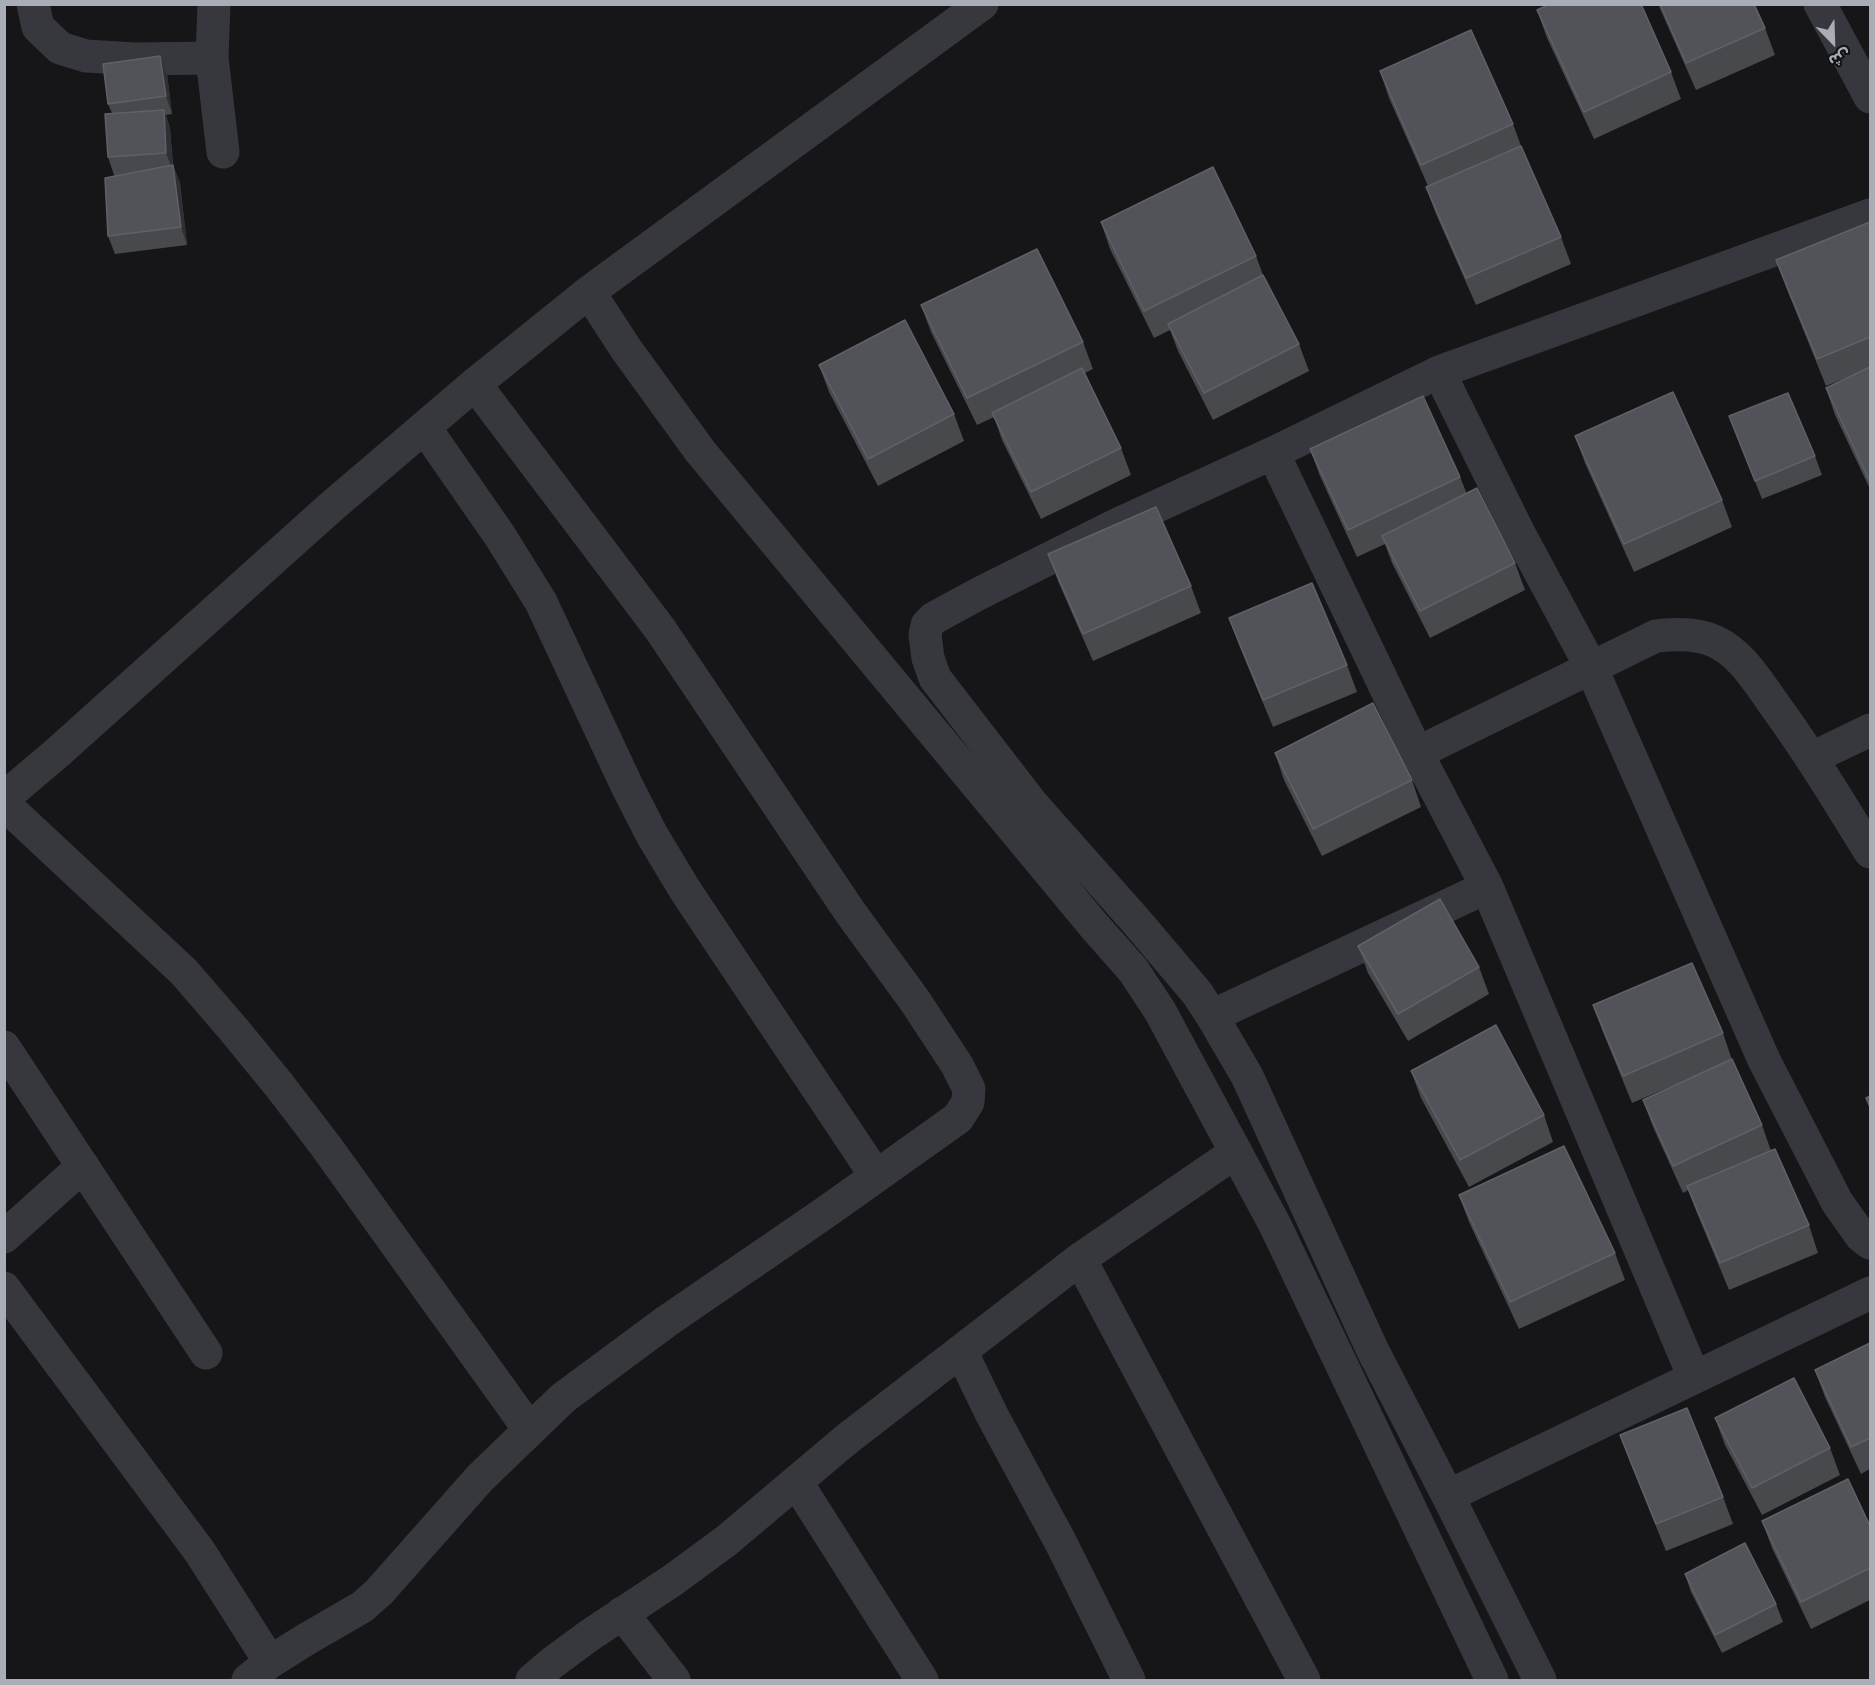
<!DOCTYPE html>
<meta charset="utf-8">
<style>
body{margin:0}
#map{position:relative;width:1875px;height:1685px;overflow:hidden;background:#161618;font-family:"Titillium Web","Noto Sans Arabic",sans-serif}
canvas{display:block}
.frame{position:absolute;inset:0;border:6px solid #a8adb8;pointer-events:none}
.north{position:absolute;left:1803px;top:12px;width:60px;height:60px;-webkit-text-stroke:4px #111113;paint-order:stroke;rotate:157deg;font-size:16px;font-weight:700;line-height:24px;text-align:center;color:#a8adb8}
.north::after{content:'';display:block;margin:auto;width:21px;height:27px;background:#a8adb8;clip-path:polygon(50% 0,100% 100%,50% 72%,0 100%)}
</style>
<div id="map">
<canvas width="1875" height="1685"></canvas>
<div class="frame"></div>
<div class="north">ش</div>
</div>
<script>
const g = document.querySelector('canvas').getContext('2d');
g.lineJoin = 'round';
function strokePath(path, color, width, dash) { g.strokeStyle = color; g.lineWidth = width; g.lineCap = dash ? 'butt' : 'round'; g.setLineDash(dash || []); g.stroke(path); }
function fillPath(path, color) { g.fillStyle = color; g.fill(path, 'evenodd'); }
strokePath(new Path2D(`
 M33,4l5,23 22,21 26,8 49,3 77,-1
 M214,4l-2,54 11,94
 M1820,4l50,93
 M589,292l37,57 74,102 395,476 38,43 27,41 115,214 217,455
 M1439,372l81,163 71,132 173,393 73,142 24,34 9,7
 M425,428l75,108 41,66 86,184 25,49 33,55 191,286
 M1273,453l144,300 70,134 207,490
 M1417,753l239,-117c19,-2 40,-3 58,5 28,12 45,43 62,66 34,47 64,96 94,145
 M1812,758l58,-28
 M4,798l53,-45 274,-246 144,-123 114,-92 393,-288
 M4,804l180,168 50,58 45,55 46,60 204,284
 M1212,1016l275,-129
 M4,1047l202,306
 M4,1237l79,-71
 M1080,1259l224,421
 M4,1288l196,264 70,110
 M961,1351l31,64 69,128 68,137
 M797,1483l125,197
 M1448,1496l422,-203
 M622,1613l52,67
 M248,1680l22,-18 35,-22 57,-33 17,-15 101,-114 83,-80 104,-77 159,-109 132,-94 10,-16 1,-13 -12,-24 -42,-64 -65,-89 -190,-283 -185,-245
 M532,1680l20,-17 38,-28 83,-55 53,-39 121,-102 233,-180 156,-107
 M1540,1680l-92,-184 -75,-145 -126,-275 -35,-60 -15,-23 -61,-72 -103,-116 -98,-127 -7,-20 -3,-23 2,-10 7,-7 48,-26 134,-67 157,-72 166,-81 431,-157`), '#37383d', 33);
fillPath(new Path2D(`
 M1658,4h96l11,24 10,27 -79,35z
 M1537,10l134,62 10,27 -87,40 -47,-101z
 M160,56l7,18 5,40 -6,1 4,13 3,37 7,18 7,62 -72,9 -7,-18 6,-61 -6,-18 4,-44 -4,-9z
 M1380,71l133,53 8,22 40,91 10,27 -95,41 -40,-91 -10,-27 2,-1 -39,-88z
 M1101,222l155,34 7,19 36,69 10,27 -96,49 -35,-69 -8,-21 -16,8 -44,-89z
 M1870,222v267l-35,-74 -9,-27 29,-14 -29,12 -40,-99 -10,-27z
 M921,305l162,37 10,27 -8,4 36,75 10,27 -90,44 -39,-79 -8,-23 -17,8 -46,-93z
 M819,365l135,49 10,27 -86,45 -49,-94z
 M1729,416l86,40 7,19 -60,24z
 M1575,436l147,64 10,27 -98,45 -49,-109z
 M1310,449l150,28 7,17 48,69 10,27 -95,48 -38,-75 -7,-19 -28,13 -37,-81z
 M1048,554l143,32 10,27 -108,48 -35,-80z
 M1229,618l118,47 10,27 -84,35 -34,-82z
 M1275,753l137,27 9,27 -99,49 -38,-76z
 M1358,946l121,21 10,27 -81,47 -40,-68z
 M1593,1005l130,28 9,27 30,65 9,26 38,74 9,28 -89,37 -32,-77 -9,-23 -5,3 -30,-66 -10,-27 57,-26 -68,29 -29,-71z
 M1411,1071l133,44 9,27 -84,45 -48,-89z
 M1459,1195l156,58 10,27 -106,49 -50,-107z
 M1870,1343v126l-9,5 -36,-77 -10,-27z
 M1715,1418l115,30 10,27 -78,40 -37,-70z
 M1620,1435l103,62 10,27 -67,27 -36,-89z
 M1762,1521l108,5v74l-59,29 -39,-81z
 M1685,1574l91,30 7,18 -61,31 -31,-61z`), '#47494d');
fillPath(new Path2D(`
 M160,56l7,18 5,40 -6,-18z
 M164,110l6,18 3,44 -7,-19z
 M173,165l7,18 7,62 -6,-18z`), '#2f3033');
const building = new Path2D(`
 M1550,4h91l30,68 -87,40 -47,-102z
 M1660,4h94l11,24 -79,35z
 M1471,30l42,94 -92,41 -41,-94z
 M160,56l6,40 -58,8 -5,-40z
 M164,110l2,43 -58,4 -3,-43z
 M1521,146l40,91 -95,41 -40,-91z
 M173,165l8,62 -73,9 -3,-58z
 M1213,167l43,89 -112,55 -43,-89z
 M1870,222v115l-53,22 -41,-99z
 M1037,249l46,93 -116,56 -46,-93z
 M1263,275l36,69 -95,49 -36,-69z
 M905,320l49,94 -86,45 -49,-94z
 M1870,367v113h-1l-43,-92z
 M1082,368l39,80 -90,44 -39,-79z
 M1673,392l49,108 -98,44 -49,-108z
 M1788,393l27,63 -60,25 -26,-65z
 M1423,396l37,81 -112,53 -38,-81z
 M1477,488l38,75 -95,48 -38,-75z
 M1156,507l35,79 -108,48 -35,-80z
 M1312,583l35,82 -84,35 -34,-82z
 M1373,703l39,77 -99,49 -38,-76z
 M1440,899l39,68 -81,47 -40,-68z
 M1692,963l31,70 -100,43 -30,-71z
 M1496,1025l48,90 -84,45 -49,-89z
 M1732,1059l30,66 -89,41 -30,-66z
 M1870,1096v11l-4,-9z
 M1564,1146l51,107 -105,49 -51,-107z
 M1775,1149l34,76 -89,38 -33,-77z
 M1870,1343v95l-19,9 -36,-77z
 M1794,1378l36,70 -78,40 -37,-70z
 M1687,1408l36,89 -67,27 -36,-89z
 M1848,1479l22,47v42l-69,34 -39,-81z
 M1745,1543l31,61 -61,31 -30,-61z`);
fillPath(building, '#525359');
strokePath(building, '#5f6168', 1.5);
</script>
